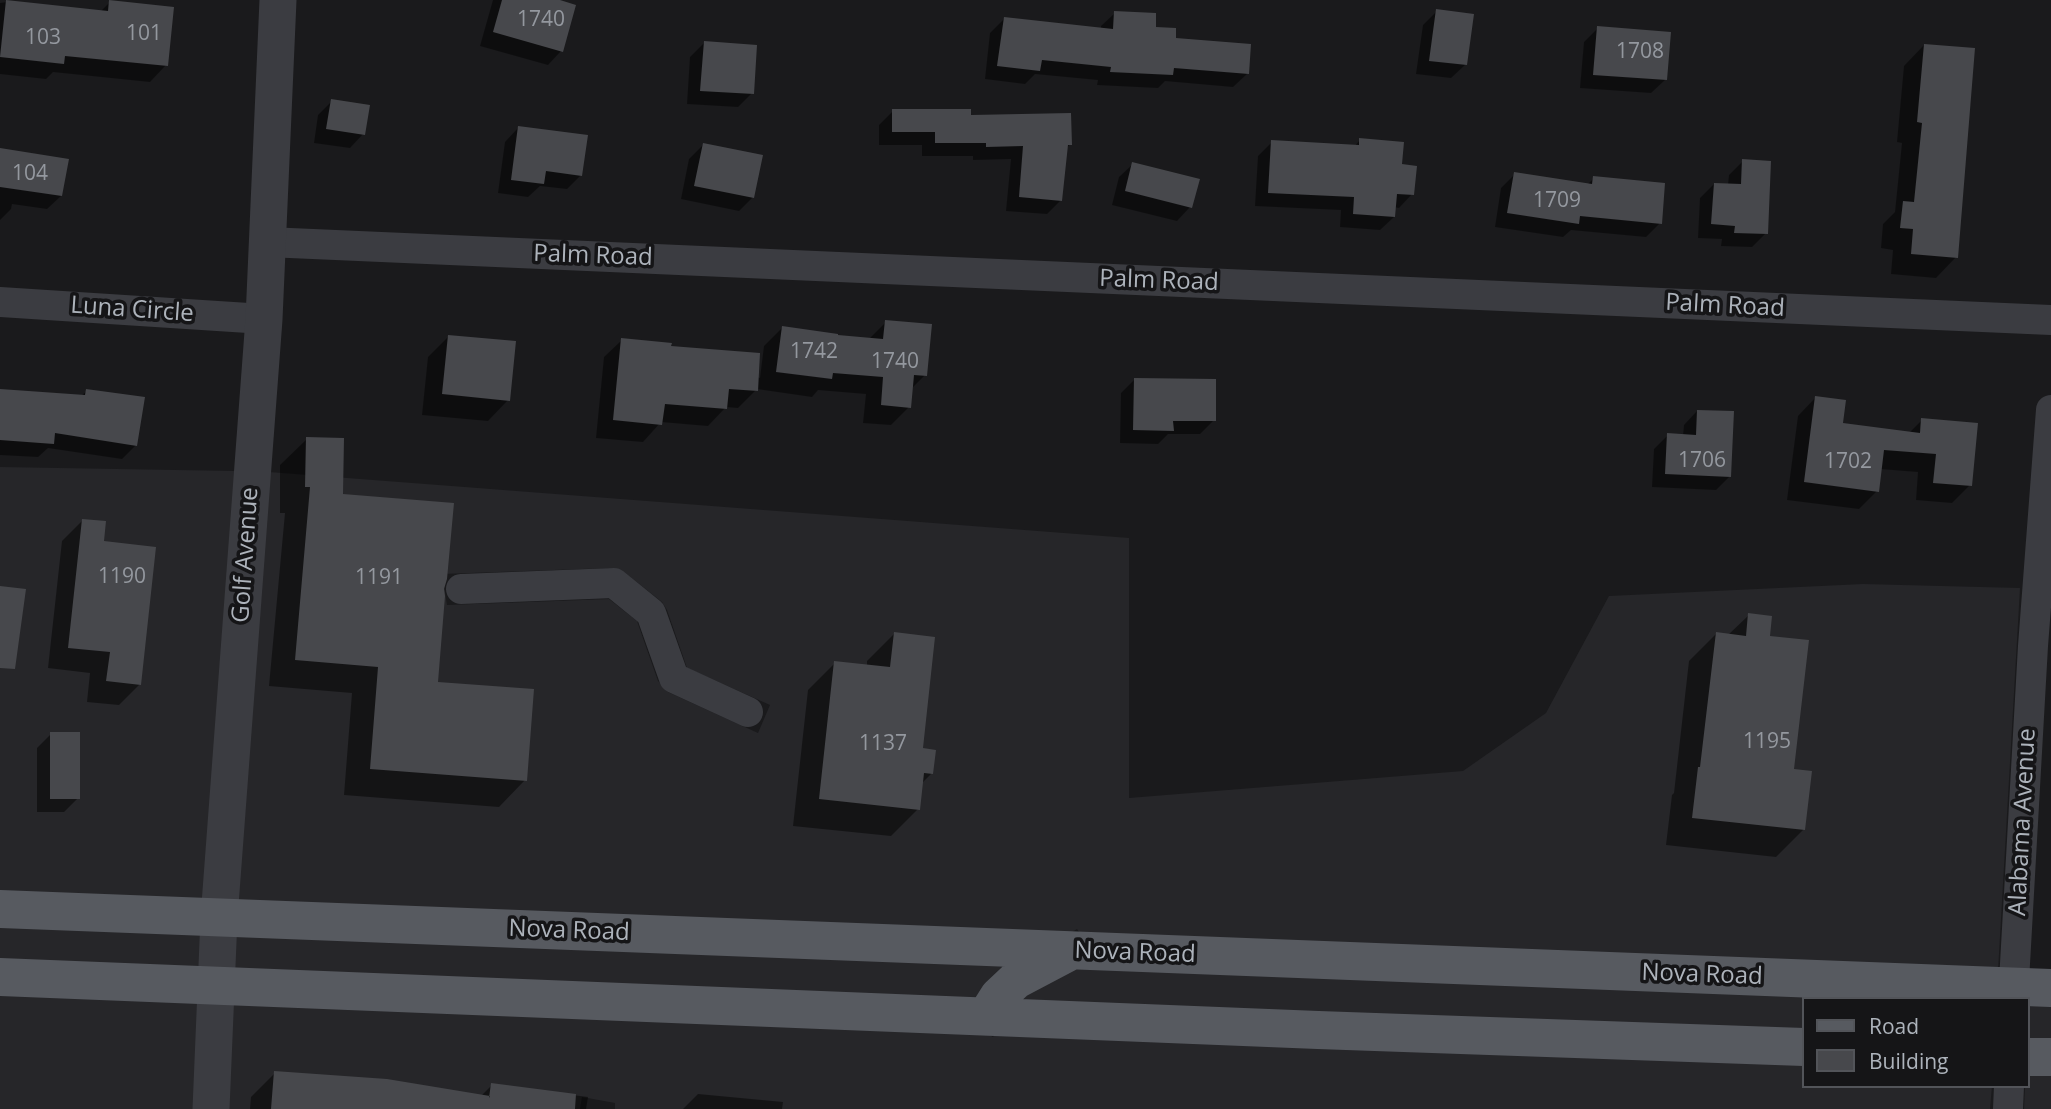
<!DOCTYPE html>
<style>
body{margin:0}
#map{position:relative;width:2051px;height:1109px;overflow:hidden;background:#1a1a1c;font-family:"Open Sans",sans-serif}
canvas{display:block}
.legend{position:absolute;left:1802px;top:997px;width:228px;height:91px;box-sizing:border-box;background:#151517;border:2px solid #525459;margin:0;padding:9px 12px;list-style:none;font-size:21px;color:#adb3bb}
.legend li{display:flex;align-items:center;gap:14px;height:35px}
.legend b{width:35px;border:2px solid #525459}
</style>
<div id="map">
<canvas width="2051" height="1109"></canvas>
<ul class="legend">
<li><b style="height:9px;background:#575a60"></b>Road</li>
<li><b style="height:19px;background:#47484c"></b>Building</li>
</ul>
</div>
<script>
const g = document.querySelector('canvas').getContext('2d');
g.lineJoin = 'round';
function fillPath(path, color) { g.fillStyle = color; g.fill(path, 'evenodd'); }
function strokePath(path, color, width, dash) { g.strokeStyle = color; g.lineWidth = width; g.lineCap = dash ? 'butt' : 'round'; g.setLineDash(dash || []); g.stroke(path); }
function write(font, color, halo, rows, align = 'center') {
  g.font = font + ' "Open Sans",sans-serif'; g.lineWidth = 7; g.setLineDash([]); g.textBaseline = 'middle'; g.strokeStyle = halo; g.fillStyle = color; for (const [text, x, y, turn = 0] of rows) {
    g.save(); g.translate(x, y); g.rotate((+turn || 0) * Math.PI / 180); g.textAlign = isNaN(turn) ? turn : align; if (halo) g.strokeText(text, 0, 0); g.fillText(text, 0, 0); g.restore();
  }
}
fillPath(new Path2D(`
 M0,467l235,4 -32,430 -203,-8z
 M269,472l860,66v260l334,-27 83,-58 63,-117 254,-12 157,4 -22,383 -917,-36 -4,-6 -10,6 -830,-32zM611,568l13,4 38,30 5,8 20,58 83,37 -12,28 -90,-41 -10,-11 -21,-60 -28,-22 -162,6 -5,-31z
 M0,924l201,8 -1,37 -200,-8z
 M235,934l777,29 -36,36 -743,-29z
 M1078,966l850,33h-124v33l-786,-31 9,-9z
 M0,992l198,8 -4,109h-194z
 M232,1001l751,30 10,6 4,-6 807,32v23h188l-2,23h-1375v-6l-33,-6 -2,12h-352z
 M2030,1003l21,1v38l-23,-1z
 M2028,1072l23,1v36h-27l1,-23h3z`), '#262629');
fillPath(new Path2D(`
 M493,0h60l8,51 -13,14 -68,-19z
 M7,2l93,10 10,-10 56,63 -16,17 -97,-10 -7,7 -46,-5v-71z
 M1437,11l28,54 -14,13 -35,-4 7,-49z
 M1115,13l132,61 -14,13 -68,-6 -7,7 -61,-3 1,-5 -63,-6 -10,10 -40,-5 5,-46 14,-14 97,11v-4z
 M1598,28l67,52 -14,13 -71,-5 4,-46z
 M704,43l48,50 -14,14 -51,-3 3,-47z
 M1924,45l32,212 -20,21 -45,-4 2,-24 -12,-2 2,-24 12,-12 7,-69 -5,-1 7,-76z
 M332,101l31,33 -13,14 -36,-5 4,-28z
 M893,111l177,33 -4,5 -5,51 -14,14 -41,-3 5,-52 -38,1v-4h-51v-11h-43v-20z
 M518,128l63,47 -14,14 -27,-3 -12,11 -30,-4 7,-51z
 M1360,140l40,26 12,28 -13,14 -5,-1v10l-14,13 -40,-3 1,-17 -86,-4 3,-50 14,-14 82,5z
 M703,145l50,52 -14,14 -58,-12 8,-40z
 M0,150l61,46 -14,13 -35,-5 -1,5 -11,11z
 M1743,161l23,72 -14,14 -31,-1 1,-7 -24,-1 2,-40 14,-14 14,1 1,-10z
 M1133,164l57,43 -13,14 -65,-16 7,-28z
 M1515,174l72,11 7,-7 66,45 -14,14 -75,-7 -8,7 -68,-10 6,-39z
 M886,322l39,53 -14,14 -2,18 -18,18 -28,-2 3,-29 -48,-4 -6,7 -55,-8 -19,19 -12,-1 -18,19 -47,-4 -18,20 -47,-4 8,-81 18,-17 47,8 91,30 4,-32 18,-18 86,12z
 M449,336l59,64 -20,21 -66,-6 6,-58z
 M1135,379l79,41 -14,14h-32l-10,10 -38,-1 1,-50z
 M0,391l81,5 6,-5 49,54 -14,14 -74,-11 -10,9 -38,-2z
 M1816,397l25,27 68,9 13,-13 48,65 -18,18 -36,-3 2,-28 -38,-3 -3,22 -18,18 -72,-9 11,-84z
 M1697,411l33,65 -14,14 -64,-3 2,-38 14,-14 15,1 1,-11z
 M307,439l35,56 100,94 -6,95 89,96 -26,27 -155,-12 8,-102 -83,-7 16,-173h-5v-48z
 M83,520l19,23 38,141 -21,21 -32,-3 3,-29 -42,-5 14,-127z
 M1749,615l19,22 35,193 -27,27 -110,-12 6,-50 2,-2 15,-132 27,-27 12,1z
 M894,634l27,116 10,24 -10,10 -3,25 -27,27 -98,-10 15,-136 27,-27 32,3v-5z
 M51,734l27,64 -14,14h-27v-64z
 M275,1073l206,23 11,-11 96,12 -2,12h-336l1,-12z
 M698,1094l85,8 -1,7h-99z`), '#0007');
fillPath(new Path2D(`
 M6,0l102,11 1,-11 65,7 -6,59 -103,-10 -1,8 -64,-7z
 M502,0h58l16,5 -13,47 -70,-20z
 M1436,9l38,5 -7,51 -38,-4z
 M1114,11l42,2v14l20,1v10l75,6 -2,30 -75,-6 -1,7 -63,-3 1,-5 -69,-7 -2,11 -43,-5 7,-49 109,12z
 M1597,26l74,6 -4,48 -74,-5z
 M704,41l53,4 -3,49 -54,-3z
 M1924,44l51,4 -17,210 -47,-4 2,-25 -13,-1 3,-27 11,1 8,-79 -5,-1z
 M331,99l39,6 -5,30 -39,-6z
 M892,109h79v6l100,-2 1,32h-4l-6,56 -43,-4 4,-51 -37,1v-4h-51v-11h-43z
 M518,126l70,9 -6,41 -36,-5 -2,13 -33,-4z
 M1359,138l45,4 -2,22 15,2 -3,29 -17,-1 -2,23 -42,-3 1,-17 -86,-4 3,-53 88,5z
 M703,143l60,12 -9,43 -60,-12z
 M0,148l69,11 -7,37 -62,-9z
 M1742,159l29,2 -3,73 -34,-1 1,-7 -24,-2 3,-41 27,1z
 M1132,162l68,17 -8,29 -67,-17z
 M1514,172l78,12 1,-8 72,7 -3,41 -82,-8 -1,8 -72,-11z
 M885,320l47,4 -5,52 -13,-1 -3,33 -30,-3 2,-28 -50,-4 -1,6 -56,-7 6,-46 56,8v1l45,4z
 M448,335l68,6 -6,60 -68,-7z
 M621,338l51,5 -1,3 89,7 -2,38 -29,-2 -2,20 -62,-5 -3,21 -49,-5z
 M1134,378l82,1v42h-43l1,10 -41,-1z
 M0,389l85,6 1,-6 59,8 -8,49 -82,-13 -1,11 -54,-4z
 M1815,396l31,4 -3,23 77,10 1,-15 57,5 -6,63 -39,-3 3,-29 -52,-4 -5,42 -75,-10z
 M1697,410l37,1 -3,66 -66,-3 2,-41 29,2z
 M306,437l38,1 -1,56 111,9 -7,76 -3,10 1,7 -7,86 96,7 -7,92 -157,-12 8,-102 -83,-7 15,-173h-5z
 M82,519l24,2 -2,20 52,6 -15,138 -35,-4 4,-29 -42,-4z
 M0,586l26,3 -11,80 -15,-1z
 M1748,613l24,3 -2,20 39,4 -15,129 18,2 -7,59 -113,-12 6,-51h2l16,-135 30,4z
 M894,632l41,5 -12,111 13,2 -3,24 -9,-1 -4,37 -101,-11 15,-138 56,6z
 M50,732h30v67h-30z
 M274,1071l113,8 103,17 -1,2 2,-15 85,11 -1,15h-304z`), '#47484c');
strokePath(new Path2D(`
 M267,242l1784,78
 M0,302l264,17
 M461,589l153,-6 37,30 23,65 74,34
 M2013,999l20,-353 18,-236
 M2008,1109l1,-23`), '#3b3c41', 30);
strokePath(new Path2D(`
 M211,1109l8,-191 45,-599 14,-319`), '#3b3c41', 37);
strokePath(new Path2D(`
 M0,909l2051,79
 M0,977l1318,53 486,17
 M987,1015l12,-19 17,-16 55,-29
 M2028,1057h23`), '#575a60', 38);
write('21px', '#94989f', null, [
 ["1740",541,20],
 ["101",144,34],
 ["103",43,38],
 ["1708",1640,52],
 ["104",30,174],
 ["1709",1557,201],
 ["1742",814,352],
 ["1740",895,362],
 ["1706",1702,461],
 ["1702",1848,462],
 ["1190",122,577],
 ["1191",379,578],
 ["1195",1767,742],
 ["1137",883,744]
]);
write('24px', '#adb3bb', '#151517', [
 ["Palm Road",593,256,2],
 ["Palm Road",1159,281,2],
 ["Palm Road",1725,306,3],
 ["Luna Circle",132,310,4],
 ["Golf Avenue",246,555,-86],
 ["Alabama Avenue",2023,822,-87],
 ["Nova Road",569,931,2],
 ["Nova Road",1135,953,2],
 ["Nova Road",1702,975,2]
]);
</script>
